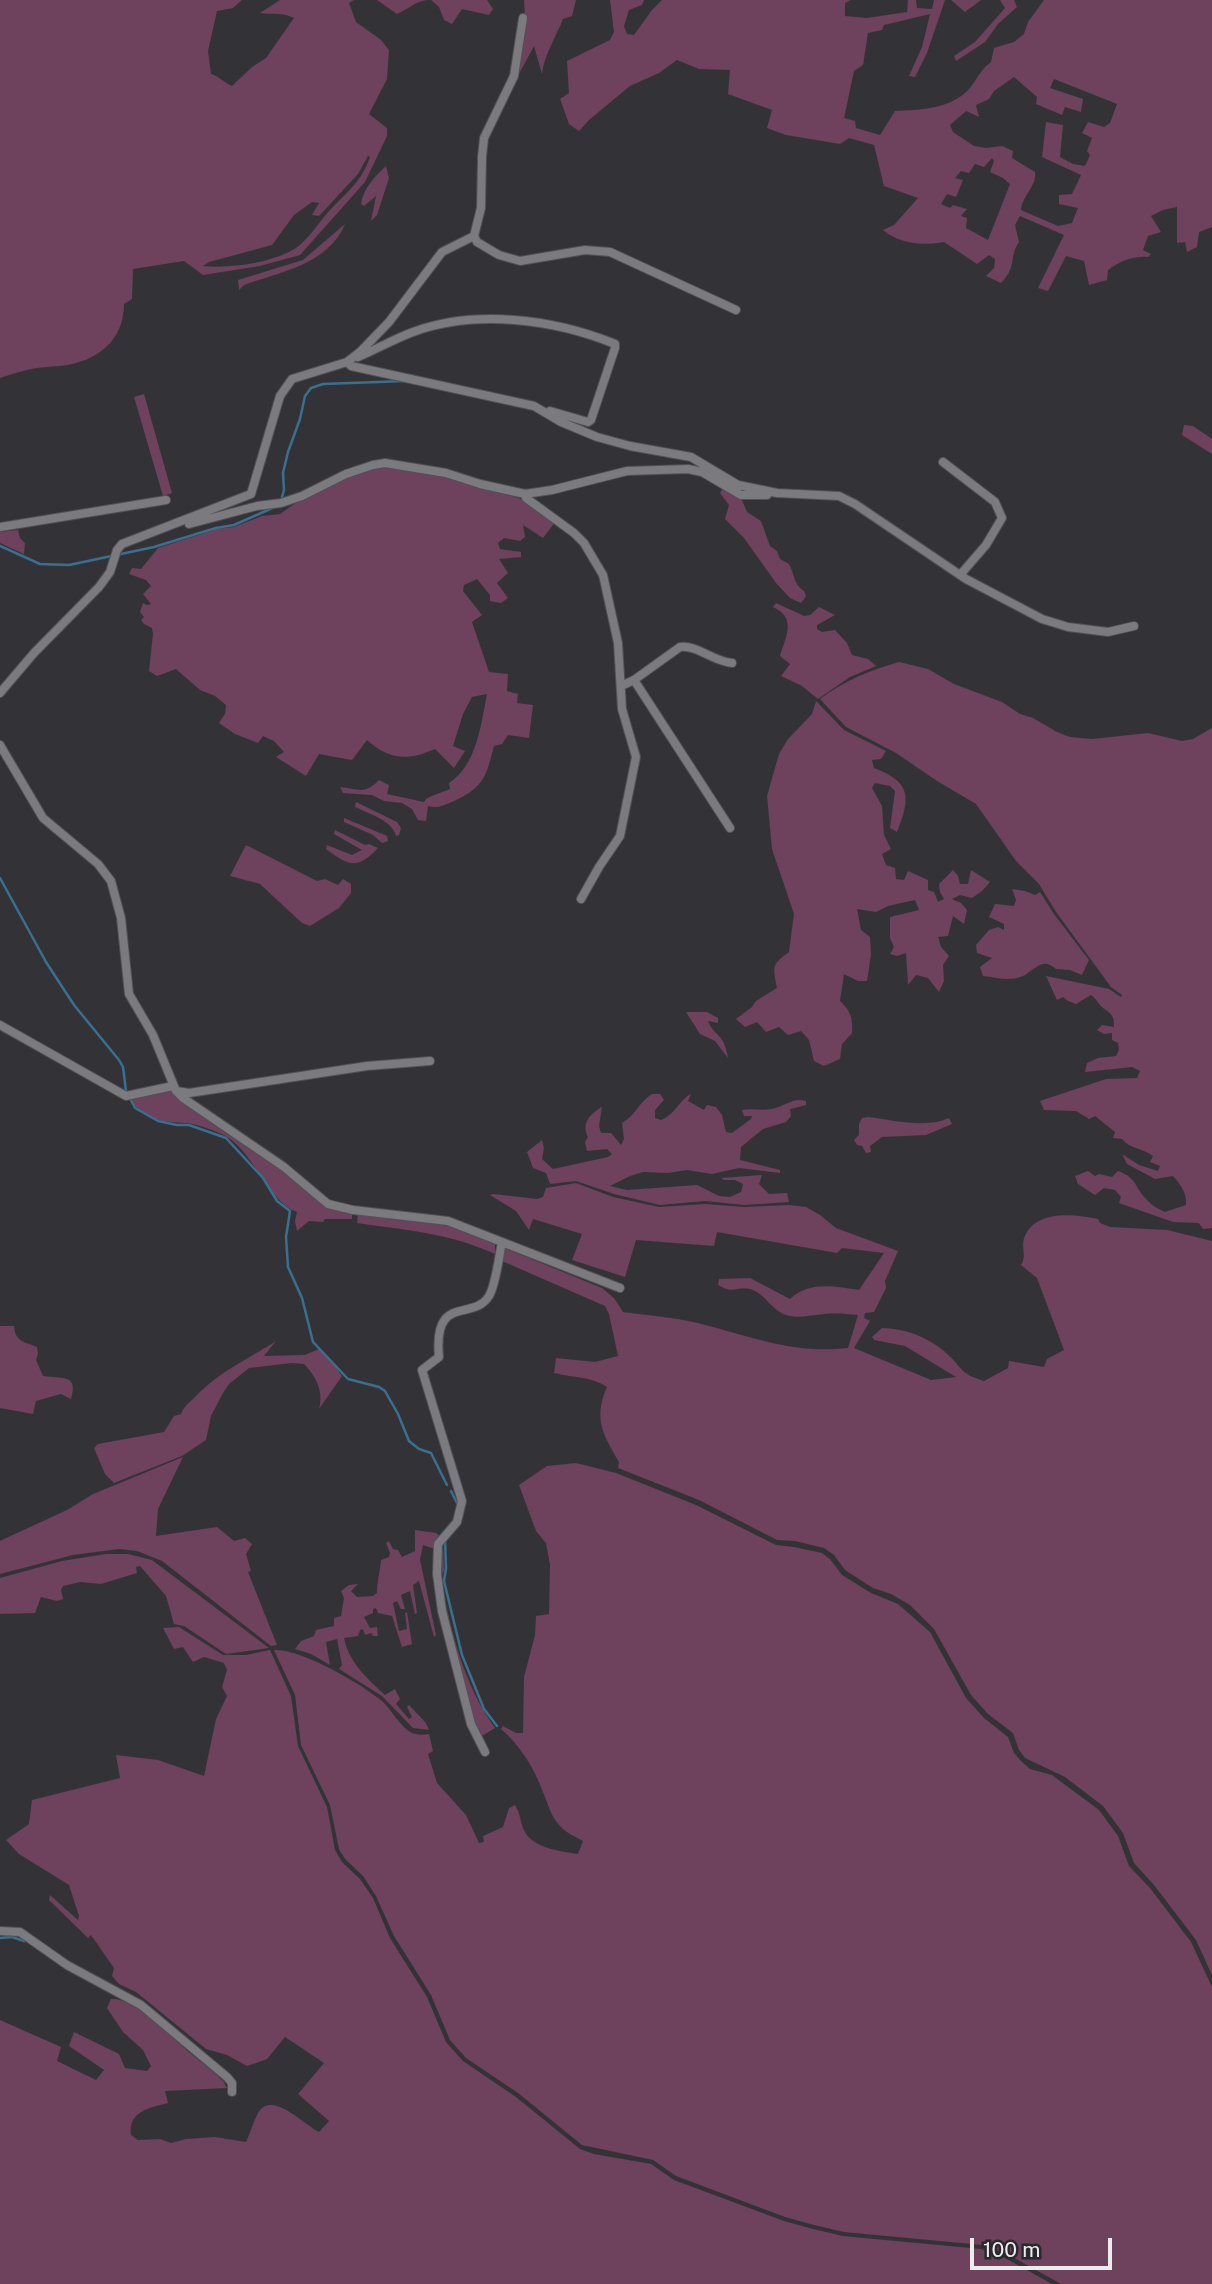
<!DOCTYPE html>
<style>
body{margin:0}
#map{position:relative;width:1212px;height:2284px;overflow:hidden;background:#333337;font-family:"Public Sans",sans-serif}
canvas{display:block}
.scale{position:absolute;left:970px;top:2238px;width:142px;height:32px;box-sizing:border-box;border:4px solid #ececef;border-top:0;padding-left:9px;font-size:21px;line-height:24px;white-space:nowrap;color:#ececef;-webkit-text-stroke:5px #29292d;paint-order:stroke}
</style>
<div id="map">
<canvas width="1212" height="2284"></canvas>
<div class="scale">100 m</div>
</div>
<script>
const g = document.querySelector('canvas').getContext('2d');
g.lineJoin = 'round';
function fillPath(path, color) { g.fillStyle = color; g.fill(path, 'evenodd'); }
function strokePath(path, color, width, dash) { g.strokeStyle = color; g.lineWidth = width; g.lineCap = dash ? 'butt' : 'round'; g.setLineDash(dash || []); g.stroke(path); }
fillPath(new Path2D(`
 M0,0h242l-9,8 -16,3 -9,40 3,23c9,3 12,8 21,12l20,-19 14,-9 28,-40c-11,-6 -21,-3 -34,-5l20,-13h74l-5,3 7,19 25,18 8,10 -2,29 -18,35 18,14v8l-22,46 -65,73 -40,11 -57,9 -19,-14 -51,8 -1,30 -8,5c0,31 -19,51 -48,59 -12,4 -26,3 -39,5 -12,2 -25,6 -37,10zM368,156l2,1c-8,24 -23,35 -39,52 -10,10 -18,24 -29,34 -20,19 -71,26 -99,23l6,-4 63,-17 22,-30 18,-13 7,1 -7,12 7,1 39,-42z
 M377,0h51c-13,1 -19,9 -31,14z
 M431,0h56l6,9 -4,6 -27,-6 -10,15 -8,-4 -5,-13z
 M524,0h52l-4,16 -9,3c-7,18 -19,36 -21,55l-8,-28 -21,39 12,-68z
 M610,0h34l-2,5 -13,5 -5,16 3,8 7,1 18,-25 10,-10h189l-6,3v13l22,2 40,-6 1,-12h8l1,8 15,1 2,-9h11l-18,53 -12,24 -6,-1 13,-29 8,-33 -46,11 -2,5 -14,3 -5,32 -9,6 -10,47 11,3 1,7 24,7 15,-24c25,-1 57,-2 75,-23 7,-9 11,-19 21,-26l3,-14 20,-6 10,-8 4,-12 16,-22h168v227l-13,5 -2,15 -10,5 -2,-10 -8,1v-36l-14,3 -12,6 10,16 -13,4 -5,14 8,4 -3,3c-16,-1 -27,4 -40,13l-1,10 -18,5 -5,-24 -18,-5 -18,35 -10,-3 26,-53 -44,-19 -5,9 4,17c-11,16 -1,23 -18,41l-15,-7 8,-8 1,-9 -6,-4 -12,9 -33,-22c-19,4 -45,2 -61,-12l11,-5 24,-27 -34,-12 -10,-41 -25,-7 -9,6 -54,-9 -19,-7 5,-18 -44,-16 2,-24 -31,-1 -22,-9 -18,13 -29,13 -41,34 -10,11 -10,-7 -9,-25 9,-6 -2,-32 43,-21 4,-8zM1014,77l23,20 -1,7 26,11 3,-8 16,5 2,-13 -33,-11 4,-9 63,25 -7,19 -6,4 -16,-5 -6,11 10,5 -5,13 3,4 -5,11 -12,-2 -13,-7 3,-32 -17,-3 -4,35 39,18 -9,19 -13,1v9l19,4 -6,15 -14,3 -37,-16c1,-14 16,-24 14,-38l-23,-14 1,-7 -11,-5 -16,2 -12,-2 -21,-14 -3,-7 16,-14 13,6 -3,-12 13,-6 5,-8zM992,158l2,3 -4,11 13,6 7,6 -22,56 -22,-12 1,-10 -6,-2 6,-7 -14,-4 -3,3 -9,-4 6,-10 9,3 7,-17 -8,-2 6,-7 8,2 6,-9 9,3z
 M951,0h30l-16,12z
 M1000,0h14l3,7 -19,17 -13,18 -29,19 -2,-5 21,-14 30,-34z
 M386,166l3,12 -12,37 -6,6 5,-25 -12,10 -3,-2c2,-15 14,-28 25,-38z
 M345,224c-16,40 -65,48 -101,61l-5,5 -1,-10 65,-20z
 M144,394l28,99 -9,3 -29,-99z
 M1184,425l9,1 19,13v15l-30,-19z
 M388,466l58,9 75,24 35,22 -13,17 -20,-13 2,12 -5,4 -16,-3 -6,5 2,6 21,3v5l-22,2 9,14 -11,10 11,15 -7,5 -11,-2v-6l-13,-16 -13,6 -1,6 19,24 -10,7 17,50 19,2 -1,17 11,3 -1,9 16,2 -4,33 -21,-3 -6,9 -8,2c-8,31 -10,41 -40,55 -10,4 -16,8 -26,5l-2,15 -8,-1 -6,-11 -10,-6 -18,-2 -12,-6 -29,-2 -3,-6c18,2 25,8 39,-7l10,5 -2,9 37,8 3,-4 23,-9 -1,-6c28,-18 32,-59 38,-89l-15,3 -9,17 -10,32 12,5 -11,17 -19,-19c-27,12 -46,11 -68,-9l-15,20 -33,-6 -13,22 -30,-19 8,-5 -10,-11 -11,-5 -5,7 -23,-9 -16,-11 6,-9 1,-9 -11,-9 -15,-6 -24,-21 -19,7 -8,-5 4,-37 -1,-6 -8,-4 -3,-4 3,-3 -4,-5 3,-9 4,2 4,-1 -8,-10 8,-8 -5,-6 -17,-6 3,-6 9,1 17,-21 59,-19 17,-2 28,-11 18,-2 24,-17 57,-26z
 M723,488l18,10 6,14 14,9 9,25 7,5 3,8 9,5c6,11 4,20 15,27l2,5 -5,7 -11,-5 -14,-15 -32,-45 -19,-19 4,-14 -9,-12z
 M18,530l2,8 5,5 -1,11 -24,-11v-11z
 M776,603l28,13 6,-1 9,-8 16,8 -18,10v4l5,3 13,-2 12,13 5,12 16,4 8,7 -26,11 -32,22 -16,-13 -21,-10 9,-12 -10,-8c6,-20 17,-38 -7,-49z
 M899,662l29,7 26,15 48,18 18,12 13,4 24,14 13,5 22,2 56,-6 34,8 11,-2 19,-11v500l-9,1 -4,-6 -26,-1 -54,-19 2,-6 -6,-7 -11,-2 -9,7 -17,-11 -3,-8 13,-5 7,5 4,-2 13,3 6,-6c19,7 16,15 28,28 5,6 12,10 19,13l21,-7c1,-12 -5,-20 -13,-29l-18,3 -28,-15 -5,-10 17,11 19,6 2,-5 -10,-4 3,-6c-10,-8 -23,-7 -31,-17l-9,-1 2,-6 -20,-16 -6,3 -13,-8 -32,-1 -4,-9 66,-22 31,-1 3,-7 -8,-4 -47,5 2,-9 11,-5 18,-2 3,-6 -1,-7 -6,-3v-7l-8,1 -7,-4 5,-5 12,2c1,-15 -7,-14 -15,-23 -2,-3 -4,-6 -8,-9l-15,9 -8,-3 -5,-4 -6,3 -11,-24 63,13 12,8 1,-2 -11,-8 -55,-75 -17,-28 -23,-23 -40,-57 -39,-23 -41,-28 -50,-26 -26,-28c24,-18 50,-29 79,-37z
 M816,701l28,29 42,21 -5,8 -9,1 2,8c37,14 37,29 23,64l-7,-4 5,-37 -5,-5 -15,-3 -3,5 10,18 2,29 7,14 -9,5 4,11 9,3 1,11 8,1 4,-9 20,9v10l6,2 4,10 6,-3 -4,-7 -1,-8 14,-14 5,6 2,8h8l3,-14 19,12 -8,9 -10,7 -12,-3 -8,4 9,4 6,7 -3,14 -11,-8 -5,20 -10,1 3,10 8,9 -6,9 1,16 -5,11 -11,-14 -12,-3 -8,10 -2,-32 -9,3 -7,-2 4,-7 -4,-9v-21l29,-7 -4,-10 -27,6 -12,6 -19,-3 4,21 9,7 1,18 -4,26h-9l-14,-7 -4,27c11,10 13,18 12,32l-10,11 -2,15 -16,7 -10,-5 -5,-21 -8,-9 -13,4 -9,-8 -13,5 -9,-10 -12,5 -9,-8 16,-12 4,-6 21,-13c-4,-21 -6,-23 12,-36l5,-38 -22,-65 -5,-53 12,-42 9,-15 24,-25z
 M356,802l41,20 4,6 -2,7 -3,1c-4,-16 -27,-22 -41,-29z
 M344,818l43,18 1,5 -6,2 -9,-8 -29,-13z
 M335,830l30,15 4,-1 9,4c-21,22 -29,18 -52,1l1,-4 25,10 10,-5 -28,-16z
 M246,845l71,36 8,-2 13,6 5,-6 8,5v9l-12,15 -29,18 -8,-3 -42,-39 -30,-8z
 M1012,889l13,2 10,4 5,-3 14,22 35,46 -7,15 -12,-5 -14,-1c-16,-15 -23,6 -39,9 -11,3 -23,-1 -34,-2l-3,-9 12,-9 -15,-5 -1,-8 13,-15 9,-3 6,3v-6l-15,-7 6,-13 19,2 2,-6z
 M686,1012h21l11,6v5l-10,-2c7,17 16,11 20,37l-13,-17 -15,-7z
 M167,1091l6,1 111,78 27,23 41,19v7h-27l-2,3 -14,-1 -12,10 -2,-10 2,-9c-29,-10 -42,-58 -70,-75 -8,-5 -32,-14 -42,-14 -21,-1 -45,-3 -56,-26z
 M652,1094h8l4,6 -9,10v8l6,2c16,-7 17,-19 30,-26l-3,7 16,9 3,-5 9,2 6,8 4,17 6,1 19,-14 1,-3h-8l-2,-6c10,-2 19,1 30,-1 13,-2 20,-12 34,-8v4l-16,4 1,7 -5,6 -23,7 -22,18 -1,13 40,10v3l-41,-5 -27,6 -25,-4 -19,3 -25,-1 -13,4 -20,10 17,4 70,-5 22,11 11,1 11,-5 2,-8 -8,-4h-11l-3,-2 41,-3 -3,9 10,10 18,-1 2,9 -45,3 -39,-4 -45,4 -46,-11 -38,-13 -26,3 -4,-11 -13,-5 -6,-16 15,-12 2,8 -2,11 11,10 55,-12 4,-3 -5,-5 -20,2 -2,-9 3,-5c-7,-14 2,-23 14,-30l-3,19 2,7h10l10,12 3,-6 -2,-16c14,-8 17,-21 30,-29z
 M868,1117c26,3 56,12 81,1l3,6 -26,11 -44,2 -12,9 1,6 -5,1 -4,-7 -5,-1 -3,-5 5,-5v-11l3,-6z
 M576,1183l37,14 46,10 46,-3 39,3 45,-2 17,2 14,8 16,13 62,23 -13,30 1,7 -12,24 -9,1 -1,5 6,3 -16,27 77,32 25,-3 -51,-31 -31,-6 -2,-3 10,-9c22,0 45,9 62,23 19,16 14,22 40,30l24,-13 1,-7 35,6 3,-8 17,-9 -27,-72 -16,-13c6,-9 0,-17 3,-27 11,-29 51,-24 74,-19l2,4 10,4 57,3 45,11v734l-16,-35 -42,-55 -20,-22 -11,-30 -20,-27 -38,-29 -40,-19 -6,-8 -6,-17 -25,-19 -17,-19 -37,-66 -24,-24 -19,-11 -18,-6 -28,-18 -11,-15 -10,-7 -29,-7 -18,-1 -78,-40 -81,-32 1,-6c-16,-28 -26,-43 -12,-75 -16,-11 -34,-9 -53,-14l2,-15 39,4 23,-6 -9,-42 -4,-8 -103,-45v-14l100,41 12,10 9,14c29,4 59,6 86,14 49,13 88,28 139,22l10,-33c-11,-1 -23,-2 -34,-1 -13,1 -25,5 -38,1 -15,-5 -21,-22 -36,-26 -15,-3 -15,6 -32,-4l1,-6 31,-1 40,21c18,-18 45,-13 69,-9l25,-37 -42,-5 -5,5 -120,-21 -3,14 -78,-6 -11,37 -53,-17 10,-26 -49,-15 -4,11 -13,-19 -26,-16 3,-1 44,5 6,-2 3,-9z
 M362,1214l88,12 45,16v12c-45,-21 -91,-24 -138,-31l1,-8z
 M0,1326h14c1,16 11,16 23,21l1,7 -2,6 7,16c18,3 36,-3 28,23l-10,-5 -25,7 -3,13 -33,-6z
 M276,1341l-12,15 41,-1 14,-6 13,13 10,14 -23,33c5,-17 -3,-33 -15,-45l-12,-1 -43,5 -20,16 -6,9 -12,23 -5,24 -24,16 -68,27 -9,-9 -11,-26 4,-4 66,-12 10,-16 7,-2c3,-8 8,-11 14,-17 25,-26 52,-37 81,-56z
 M183,1457l-25,52 -2,27 61,-9 17,14 11,-3 7,6 -6,10 5,17 -3,1 29,73 -6,1 -109,-85 -25,-10 -18,-2 -46,6 -73,19v-33l2,-1 65,-30 26,-16z
 M576,1463l40,10 80,32 80,40 18,2 28,6 8,6 12,16 29,18 27,11 32,28 36,66 18,20 24,19 6,16 7,8 9,8 22,6 47,35 19,26 11,30 21,22 41,54 21,45v297h-151l-52,-29 -27,-10 -138,-13 -30,-7 -29,-8 -109,-41 -23,-16 -71,-15 -64,-52 -52,-35 -16,-18 -19,-45 -37,-59 -18,-40 -13,-20 -18,-17 -6,-10 -9,-44 -29,-60 -6,-50 -21,-45c26,-2 88,34 108,51 10,9 18,26 30,32 6,2 11,2 17,1l4,17 -5,3 9,29 29,32 13,28 5,-1 -1,-6 20,-9 6,-19 6,-3c5,8 5,15 8,23 7,20 37,23 55,26l5,-13c-7,-4 -17,-8 -23,-15 -9,-9 -12,-22 -17,-34 -9,-24 -23,-47 -42,-63l2,-3 13,7h7l1,-56 11,-42 1,-19 13,-2 1,-49 -4,-22 -10,-12 -17,-46 28,-19z
 M415,1530l21,3 5,4 -6,12 -12,-4 -3,15 16,75 -2,2 -15,-56 -6,4 4,28 -2,1 -5,-23 -9,4 4,14h-4l-4,-8 -4,2 6,28 8,-2 -2,-16 2,-1 5,32 -10,3 -10,-31 -14,-3 -2,-5 -3,1v4l-9,4 6,11 7,-1 1,9h-5l-2,-3 -6,2 -2,-6 -3,1 -2,6 -14,2c5,25 23,40 41,57l10,-6 5,10 -4,5 13,15 3,-2 -5,-10 2,-2 17,18 3,7 -16,-2 -31,-32 -43,-27 3,-4 -5,-26 -11,3 4,23 -19,-11 -16,-5 6,-8 13,-5 2,-6 18,-4v-8l7,-2 3,-18 -3,-7 8,-6 9,-1 -7,7 6,6 16,-1 4,-3c0,-12 3,-21 4,-33l8,-3 1,-4 -4,-10 3,-2 4,8 5,1 4,7 13,-6z
 M443,1541l1,29 -3,8c9,52 23,107 54,150l-15,9 -7,-13c-14,-53 -42,-131 -30,-183z
 M106,1554h22l24,6 117,88 -43,6 -42,-28 -10,-2 -8,-28 -26,-30 -4,1 1,6 -36,11 -21,-2 -17,4 -2,4 2,9 -6,2 -16,-4 -6,16 -35,1v-36l62,-17z
 M179,1627l44,28h23l24,-5 21,46 7,50 29,61 8,43 7,12 18,17 13,19 17,40 37,59 19,45 17,19 53,36 64,52 14,5 57,10 23,16 110,41 29,8 30,7 138,13 26,10 45,25h-1052v-264l61,27 -4,14 39,19 8,-10 -35,-24 5,-14 45,22 6,14 22,3 4,-5 -8,-16 -20,-18 -16,-24 4,-9c27,-2 59,37 79,54 11,9 23,17 33,28l4,7 -62,3 3,12c-19,5 -40,8 -37,32l7,5 22,-1 11,4 15,-4 29,-2 31,5c4,-8 9,-26 14,-32 15,-17 44,15 59,22l10,-11 -31,-27 26,-31 -39,-26 -18,22 -20,7 -20,-11 -21,-6 -70,-57 -17,-8 -7,-8 2,-8 -23,-33 -3,3 -39,-38 1,-5 28,25 1,-4 -10,-31 -50,-31 -13,-14 23,-16 3,-24 88,-22 -4,-23 42,5 46,16 12,-57 11,-23 -5,-9 5,-17 -3,-7 -20,-6 -11,5 -10,-15 -9,2 -11,-21z`), '#6e415c');
strokePath(new Path2D(`
 M281,501l3,-11 -1,-17 5,-21 12,-33 5,-23 6,-8 12,-4 82,-3
 M0,546l40,18 29,1 85,-18 62,-19 18,-3 43,-19
 M0,878l46,84 28,43 45,55 4,7 3,24 9,17 23,13 19,4h12l37,13 37,40 14,23 13,10 -4,26 2,30 14,31 11,44 35,37 31,8 6,4 13,23 11,27 10,8 12,4 16,32
 M451,1491l7,14
 M445,1539l1,29 -2,13 18,74 22,54 13,17
 M0,1938l12,-1 12,4`), '#38708f', 2.5);
const street = new Path2D(`
 M474,236l3,6 22,13 21,6 65,-11 25,2 126,58
 M358,357c19,-8 36,-18 55,-25 62,-23 141,-13 202,12v4l-24,72 -3,2 -38,-11
 M347,362l4,4 183,40 27,16 36,15 33,9 61,11 47,28 39,8 62,3 16,8 111,75 76,40 26,8 40,5 26,-6
 M943,462l52,40 7,16 -16,27 -26,30
 M525,494l1,4 48,35 10,10 19,32 15,68 4,66 14,48 -16,79 -21,31 -18,32
 M189,524l68,-18 24,-3 21,-7 44,-22 27,-9 12,-2 61,10 34,11 45,10 27,-4 75,-19 61,-2 14,3 39,23h26
 M0,527l166,-27
 M634,680l96,148
 M621,686l13,-6 46,-33c18,-2 32,14 52,16
 M0,693l34,-40 65,-66 11,-15 7,-22 5,-6 129,-50 29,-98 12,-17 55,-17 13,-10 29,-30 53,-70 32,-16 7,-28 1,-51 2,-19 30,-62 9,-58
 M0,745l43,73 55,46 13,17 10,37 8,76 24,41 23,56 13,2 178,-27 63,-5
 M0,1025l126,71 47,-10
 M176,1091l7,7 101,69 44,37 25,6 95,11 172,67
 M485,1752l-14,-28 -29,-113 -5,-37 1,-30 19,-22 5,-21 -40,-131 17,-13c-6,-64 34,-35 50,-61 7,-12 10,-40 13,-54
 M0,1931l20,1 47,33 74,40 86,72 5,6v9`);
strokePath(street, '#515155', 10);
strokePath(street, '#7a7a7f', 8);
</script>
